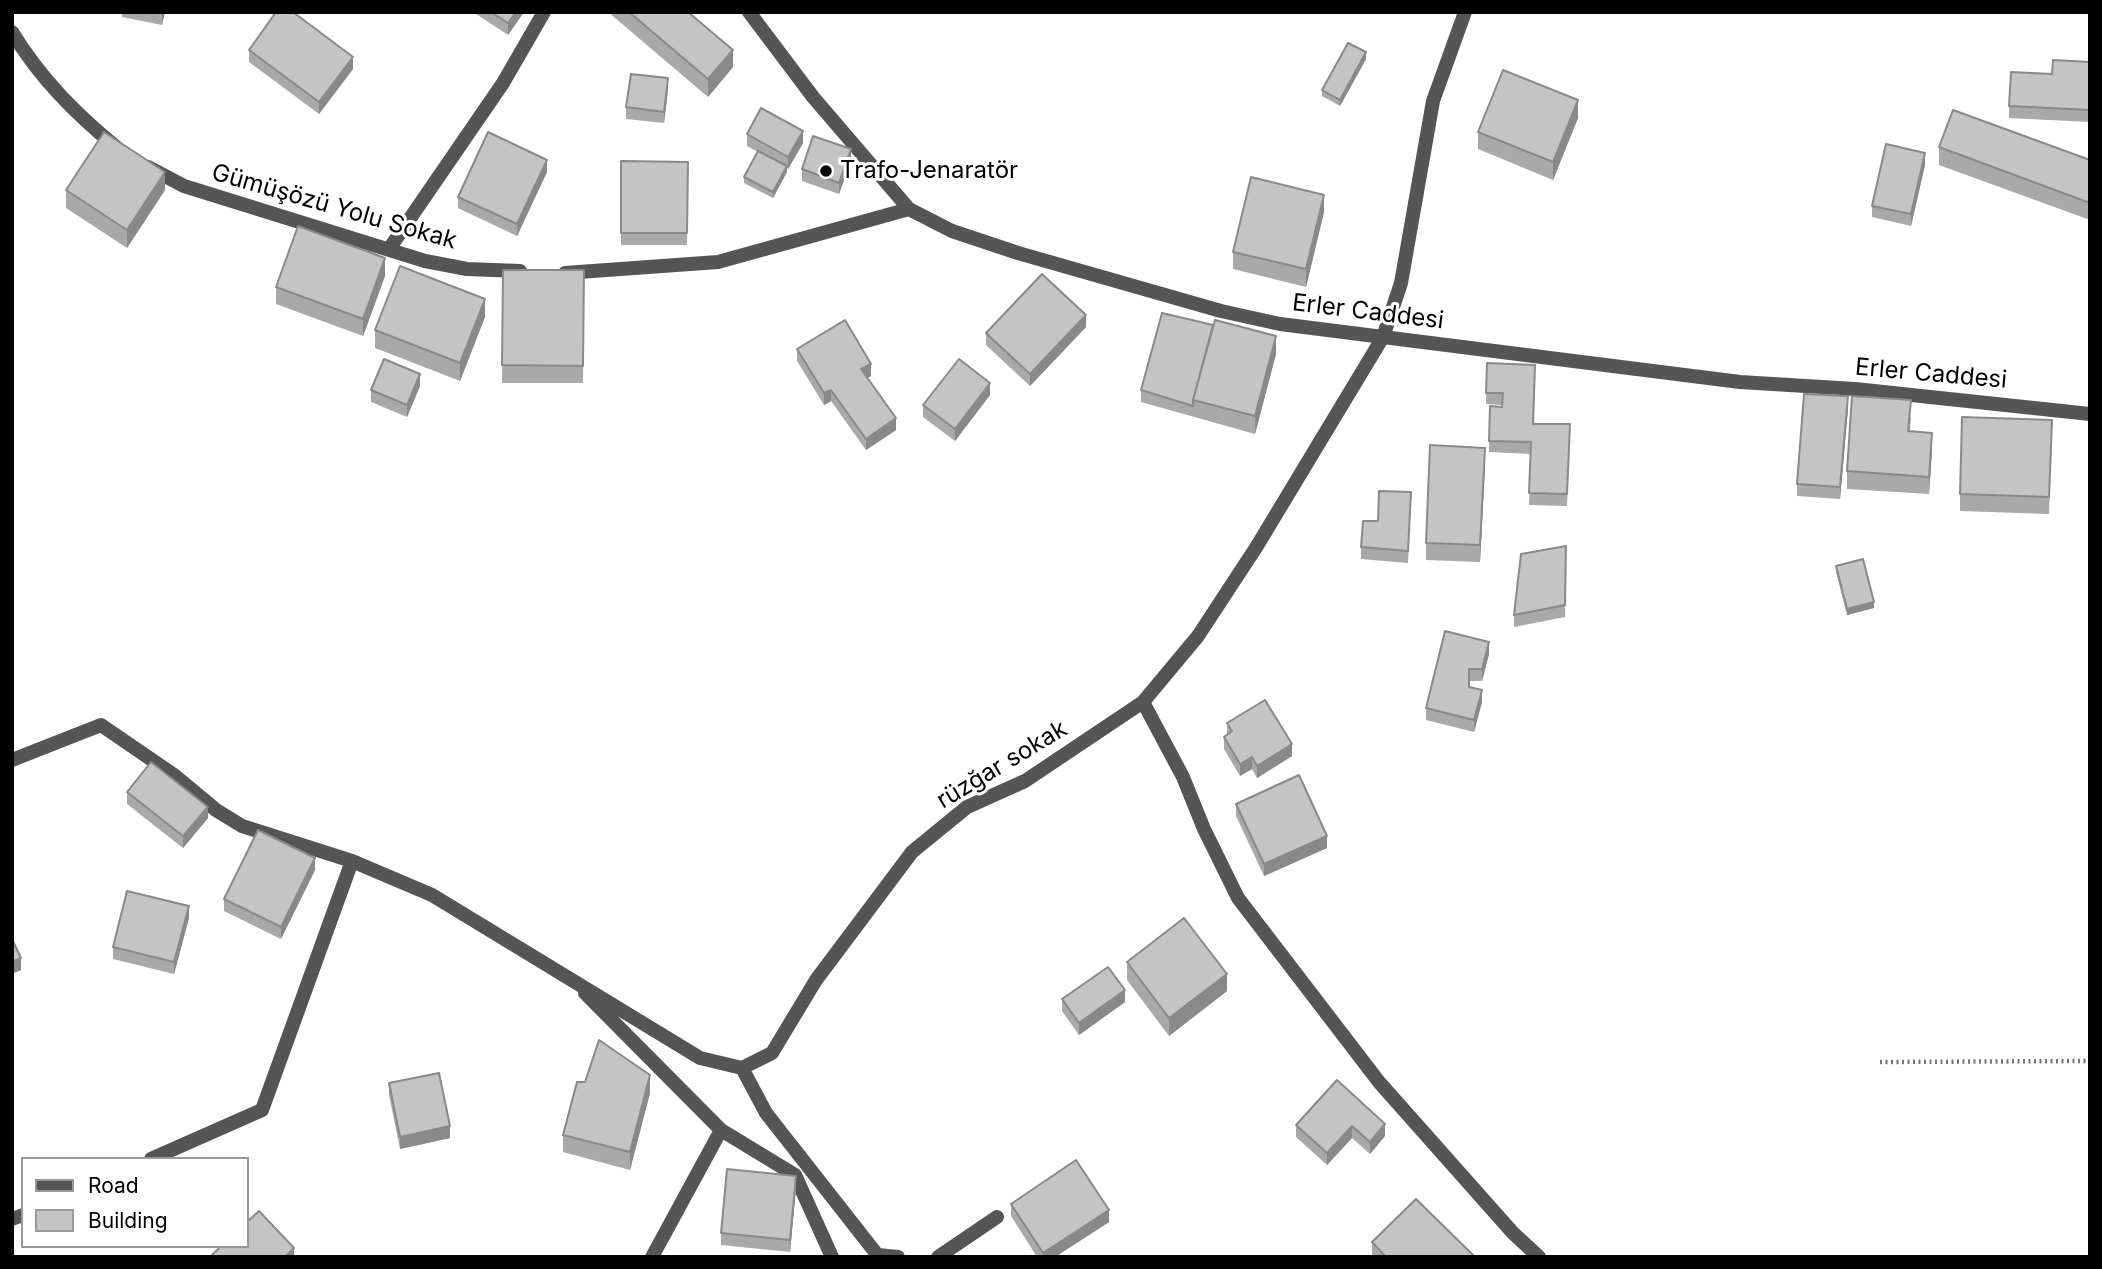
<!DOCTYPE html>
<meta charset="utf-8">
<style>
body{margin:0}
#map{position:relative;width:2102px;height:1269px;overflow:hidden;background:#fff;font-family:Inter,sans-serif}
canvas{display:block}
.frame{position:absolute;inset:0;border:14px solid #000;pointer-events:none}
.legend{position:absolute;left:21px;top:1157px;width:228px;height:91px;box-sizing:border-box;background:#fff;border:2px solid #999;margin:0;padding:9px 12px;list-style:none;font-size:21px;color:#000}
.legend li{display:flex;align-items:center;gap:14px;height:35px}
.legend b{width:35px;border:2px solid #999}
</style>
<div id="map">
<canvas width="2102" height="1269"></canvas>
<div class="frame"></div>
<ul class="legend">
<li><b style="height:9px;background:#555"></b>Road</li>
<li><b style="height:19px;background:#c4c4c4"></b>Building</li>
</ul>
</div>
<script>
const g = document.querySelector('canvas').getContext('2d');
g.lineJoin = 'round';
function strokePath(path, color, width, dash) { g.strokeStyle = color; g.lineWidth = width; g.lineCap = dash ? 'butt' : 'round'; g.setLineDash(dash || []); g.stroke(path); }
function fillPath(path, color) { g.fillStyle = color; g.fill(path, 'evenodd'); }
function write(font, color, halo, rows, align = 'center') {
  g.font = font + ' Inter,sans-serif'; g.lineWidth = 6; g.setLineDash([]); g.textBaseline = 'middle'; g.strokeStyle = halo; g.fillStyle = color; for (const [text, x, y, turn = 0] of rows) {
    g.save(); g.translate(x, y); g.rotate((+turn || 0) * Math.PI / 180); g.textAlign = isNaN(turn) ? turn : align; if (halo) g.strokeText(text, 0, 0); g.fillText(text, 0, 0); g.restore();
  }
}
strokePath(new Path2D(`
 M1880,1062l210,-1`), '#777', 4.5, [2, 3.5]);
strokePath(new Path2D(`
 M12,32c28,46 63,81 104,115
 M148,167l36,19 241,75 42,8 53,2
 M389,249l114,-166 41,-71
 M565,273l153,-11 191,-53
 M1143,702l40,75 21,52 34,69 141,184 134,151 26,24
 M12,760l89,-35 73,50 42,35 26,16 110,35 80,34 268,163 42,10
 M585,993l136,137 74,45 37,82
 M151,1159l111,-49 90,-249
 M12,1219l11,-4
 M878,1255l20,2
 M652,1257l69,-127
 M879,1257l-113,-144 -24,-45 30,-15 44,-73 96,-128 55,-45 58,-26 118,-79 55,-66 59,-90 126,-209 18,-54 32,-182 32,-89
 M938,1257l59,-40`), '#555', 14);
strokePath(new Path2D(`
 M749,12l64,85 96,112 43,22 66,22 203,58 59,13 460,58 115,7 235,25`), '#555', 14);
fillPath(new Path2D(`
 M122,12h43l-3,13 -40,-8z
 M473,12h51l-16,23z
 M608,12h80l45,55 -25,30z
 M249,50l104,19 -34,45 -70,-52z
 M1366,59l-26,47 -18,-10v-6z
 M2090,62v60l-81,-4v-12l43,-32z
 M668,90l-4,33 -38,-4v-12z
 M1578,118l-25,62 -75,-31v-17z
 M747,134l56,9 -15,26 -1,-1v4l-14,26 -29,-15v-6l14,-25 -11,-6z
 M1939,147l151,13v60l-151,-55z
 M621,161l67,1 -1,83h-66z
 M851,161l-12,33 -37,-13v-12z
 M1925,165l-14,61 -39,-9v-11z
 M547,172l-30,64 -59,-28v-11z
 M66,190h99l-38,58 -61,-40z
 M1324,212l-18,75 -73,-18v-17z
 M503,270h81l-1,113h-81z
 M385,276l-22,60 -87,-32v-17z
 M485,317l-25,64 -85,-33v-18z
 M1086,327l-56,59 -44,-41v-12z
 M797,349l74,27 -3,2 28,52 -30,20 -35,-49 -7,4 -27,-44z
 M1276,354l-21,80 -114,-32v-12z
 M1487,363l46,61 37,12 -3,70 -38,-1 2,-51 -42,-2 1,-46 12,1v-2l-16,-1z
 M420,386l-13,31 -36,-15v-12z
 M990,395l-35,46 -32,-24v-12z
 M1848,408l-8,91 -43,-3v-12z
 M1911,417l-1,14 22,19 -3,44 -82,-5v-18z
 M2052,437l-3,77 -89,-3v-17z
 M1485,465l-5,97 -54,-2v-17z
 M1411,504l-3,59 -47,-4v-12l17,-26z
 M1566,546l-1,71 -51,10v-12z
 M1836,566l38,42 -27,7 -11,-43z
 M1445,631l44,23 -7,27h-13v6l13,15 -8,30 -48,-12v-12z
 M1227,723l65,33 -35,22 -5,-9 -12,7 -16,-27v-12l3,-3z
 M127,792l81,26 -25,30 -56,-44z
 M1236,804l91,44 -63,28 -28,-60z
 M315,870l-34,69 -57,-28v-12z
 M189,918l-15,56 -61,-15v-12z
 M1127,962l100,29 -58,45 -42,-56z
 M1062,999l63,3 -46,33 -17,-24z
 M1337,1080l48,56 -15,18 -18,-16 -25,27 -31,-28v-12z
 M389,1083l61,55 -50,11 -11,-54z
 M650,1093l-20,77 -67,-18v-17z
 M796,1188l-6,64 -69,-7v-12z
 M1011,1204l98,18 -54,35h-18l-26,-41z
 M1372,1242l101,15h-98l-3,-3z`), '#a9a9a9');
fillPath(new Path2D(`
 M162,12h3l-3,13z
 M516,12h8l-16,23v-12z
 M733,50v17l-25,30v-18z
 M1366,52v7l-26,47v-6z
 M353,57v12l-34,45v-12z
 M668,78v12l-4,33v-11z
 M1578,100v18l-25,62v-18z
 M803,131v12l-15,26v-12z
 M851,149v12l-12,33v-11z
 M1925,153v12l-14,61v-12z
 M547,160v12l-30,64v-12z
 M787,166v6l-14,26v-6z
 M165,172v18l-38,58v-18z
 M1324,195v17l-18,75v-18z
 M385,258v18l-22,60v-17z
 M485,299v18l-25,64v-18z
 M1086,315v12l-56,59v-12z
 M1276,336v18l-21,80v-18z
 M871,364v12l-10,4v-11z
 M420,374v12l-13,31v-12z
 M990,383v12l-35,46v-12z
 M831,390v11l-7,4v-12z
 M1848,396v12l-8,91v-12z
 M896,418v12l-30,20v-11z
 M1932,433v17l-3,44v-17z
 M1485,448v17l-5,97v-17z
 M1874,602v6l-27,7v-6z
 M1489,642v12l-7,27v-12z
 M1482,690v12l-8,30v-12z
 M1292,744v12l-35,22v-12z
 M1252,757v12l-12,7v-12z
 M208,807v11l-25,30v-12z
 M1327,836v12l-63,28v-12z
 M315,858v12l-34,69v-12z
 M189,906v12l-15,56v-12z
 M21,958v12l-9,4v-12z
 M1227,974v17l-58,45v-18z
 M1125,990v12l-46,33v-12z
 M650,1075v18l-20,77v-18z
 M1385,1124v12l-15,18v-12z
 M450,1126v12l-50,11v-12z
 M1352,1126v12l-25,27v-12z
 M796,1176v12l-6,64v-12z
 M1109,1210v12l-54,35h-12v-4z
 M294,1248v9h-9z`), '#898989');
const building = new Path2D(`
 M276,12h17l60,45 -34,45 -70,-52z
 M491,12h25l-8,11z
 M629,12h59l45,38 -25,29z
 M1348,43l18,9 -26,48 -18,-10z
 M2053,60l37,2v48l-81,-4 2,-34 41,2z
 M1503,70l75,30 -25,62 -75,-30z
 M631,74l37,4 -4,34 -38,-5z
 M761,108l42,23 -15,26 -41,-23z
 M1953,110l137,50v43l-151,-56z
 M104,132l61,40 -38,58 -61,-40z
 M488,132l59,28 -30,64 -59,-27z
 M813,136l38,13 -12,34 -37,-14z
 M1886,144l39,9 -14,61 -39,-8z
 M758,151l29,15 -14,26 -29,-15z
 M621,161l67,1 -1,71h-66z
 M1251,177l73,18 -18,74 -73,-17z
 M298,226l87,32 -22,61 -87,-32z
 M400,266l85,33 -25,64 -85,-33z
 M503,270h81l-1,96 -81,-1z
 M1042,274l44,41 -56,59 -44,-41z
 M1162,313l51,12 -20,75v6l-52,-16z
 M845,320l26,44 -10,5 35,49 -30,21 -35,-49 -7,3 -27,-44z
 M1215,320l61,16 -21,80 -62,-16z
 M384,359l36,15 -13,31 -36,-15z
 M959,359l31,24 -35,46 -32,-24z
 M1487,363l48,2 -2,59h37l-3,70 -38,-1 2,-51 -42,-1 1,-35 12,1 1,-14h-17z
 M1804,394l44,2 -8,91 -43,-3z
 M1852,396l59,4 -3,31 24,2 -3,44 -82,-6z
 M1962,417l90,3 -3,77 -89,-3z
 M1430,445l55,3 -5,97 -54,-2z
 M1379,491l32,1 -3,59 -47,-4 2,-26h15z
 M1566,546l-1,59 -51,10 7,-61z
 M1863,559l11,43 -27,7 -11,-43z
 M1445,631l44,11 -7,27h-13v18l13,3 -8,30 -48,-12z
 M1265,700l27,44 -35,22 -5,-9 -12,7 -16,-27 8,-6 -5,-8z
 M151,762l57,45 -25,29 -56,-44z
 M1299,775l28,61 -63,28 -28,-60z
 M258,830l57,28 -34,69 -57,-28z
 M127,891l62,15 -15,56 -61,-15z
 M1184,918l43,56 -58,44 -42,-56z
 M12,939l9,19 -9,4z
 M1108,967l17,23 -46,33 -17,-24z
 M599,1040l51,35 -20,77 -67,-17 14,-53h8z
 M439,1073l11,53 -50,11 -11,-54z
 M1337,1080l48,44 -15,18 -18,-16 -25,27 -31,-28z
 M1076,1160l33,50 -66,43 -32,-49z
 M727,1169l69,7 -6,64 -69,-7z
 M1416,1199l57,56 -2,2h-85l-14,-15z
 M259,1211l35,37 -9,9h-75l11,-11h26v-24z`);
fillPath(building, '#c4c4c4');
strokePath(building, '#898989', 2);
for (const [x, y, r, color] of [
 [826,171,7,"#000"]
]) { const dot = new Path2D(); dot.arc(x, y, r, 0, 2 * Math.PI); g.fillStyle = color; g.fill(dot); strokePath(dot, '#fff', 2.5); }
write('24px', '#000', '#fff', [
 ["Trafo-Jenaratör",840,171]
], 'left');
write('24px', '#000', '#fff', [
 ["Gümüşözü Yolu Sokak",334,207,16],
 ["Erler Caddesi",1368,312,7],
 ["Erler Caddesi",1931,374,5],
 ["rüzğar sokak",1002,765,-31]
]);
</script>
